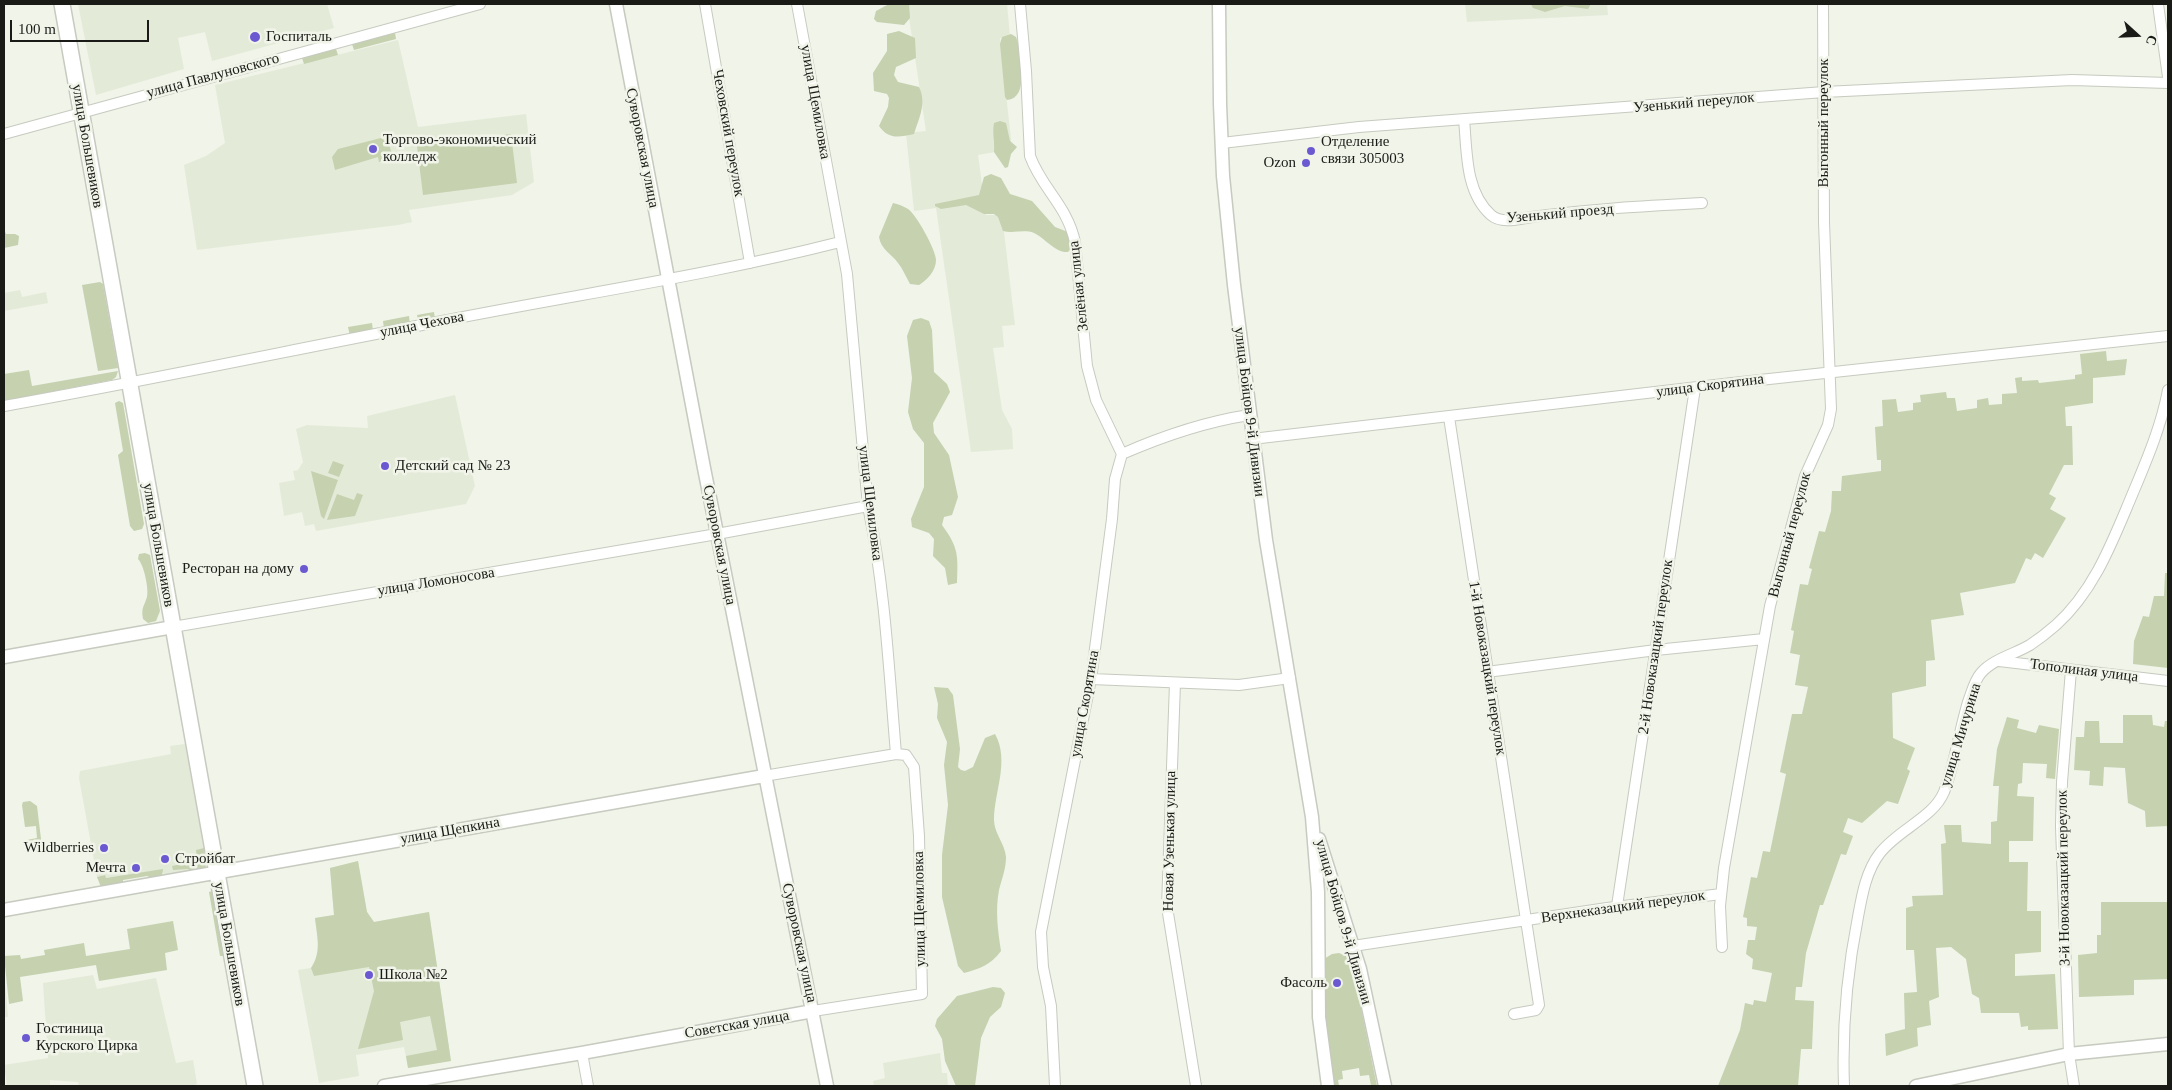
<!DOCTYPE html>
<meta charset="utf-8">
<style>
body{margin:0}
#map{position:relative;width:2172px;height:1090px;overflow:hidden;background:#f0f4e9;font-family:"Times New Roman",serif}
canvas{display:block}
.frame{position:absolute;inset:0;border:5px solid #1a1b17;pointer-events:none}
.north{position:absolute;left:2112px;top:10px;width:50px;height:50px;-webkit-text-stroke:4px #f0f4e9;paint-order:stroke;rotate:110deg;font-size:14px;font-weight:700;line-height:20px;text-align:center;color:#1a1b17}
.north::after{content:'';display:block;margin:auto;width:18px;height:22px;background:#1a1b17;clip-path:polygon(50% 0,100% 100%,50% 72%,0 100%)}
.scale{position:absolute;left:10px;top:20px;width:139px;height:22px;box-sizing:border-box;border:2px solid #1a1b17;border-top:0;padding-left:6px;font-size:15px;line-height:18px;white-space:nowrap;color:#1a1b17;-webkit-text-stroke:4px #f0f4e9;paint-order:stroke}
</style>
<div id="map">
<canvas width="2172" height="1090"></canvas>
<div class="frame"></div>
<div class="north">С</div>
<div class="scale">100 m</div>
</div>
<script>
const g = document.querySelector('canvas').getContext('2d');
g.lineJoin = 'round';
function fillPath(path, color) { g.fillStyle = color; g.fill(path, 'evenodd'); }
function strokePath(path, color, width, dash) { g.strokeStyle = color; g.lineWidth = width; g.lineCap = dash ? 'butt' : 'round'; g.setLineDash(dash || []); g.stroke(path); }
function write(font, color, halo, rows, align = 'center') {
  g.font = font + ' "Times New Roman",serif'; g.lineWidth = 5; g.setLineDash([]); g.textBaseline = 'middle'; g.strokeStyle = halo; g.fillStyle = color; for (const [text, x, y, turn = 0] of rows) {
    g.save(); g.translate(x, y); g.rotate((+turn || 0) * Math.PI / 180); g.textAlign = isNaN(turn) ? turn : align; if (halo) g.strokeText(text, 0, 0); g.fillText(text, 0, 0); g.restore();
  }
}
fillPath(new Path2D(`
 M78,4h249l7,24 -122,33 -7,-29 -27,6 6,31 -88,26z
 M907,4h100l3,32 -10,2 12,111 -34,6 8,60h16l13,110 -13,1 2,21 -11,1 9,62 10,19 1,20 -42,3 -35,-244 -22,3 -8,-78 20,-2z
 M1465,4h142l1,11 -141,7z
 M398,40l20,87 108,-13 8,68 -22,13 -103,15 3,12 -14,3 -201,25 -13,-85 22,-9 19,-13 -10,-58z
 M20,290l2,7 24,-5 2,11 -44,8v-18z
 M455,395l20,91 -9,18 -150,27 -2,-7 -9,2 -3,-14 -18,4 -5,-33 16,-3 -2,-9 5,-1 5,-8 -7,-33 11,-4 61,3 -1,-12z
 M185,744l19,104 2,20 -47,10 5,-5 -59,5v-3l-8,2 -18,-99 1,-7 91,-17 -1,-8z
 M358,861l9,51 7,10 55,-10 22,149 -43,7 -4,-21 -48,8 3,21 -40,7 -21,-113 13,-2 6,-8 2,-8 -4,-34 19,-3 -4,-47z
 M4,970l4,47h-4z
 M93,975l4,14 59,-11 20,85 17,-3 4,24 -6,2h-112l-1,-4 -28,-2v6h-43l-3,-21 44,-7 -5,-75z
 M940,1053l2,20h5l1,13h-74l-1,-5 12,-3 -2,-15z`), '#e4ead8');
fillPath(new Path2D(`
 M889,4h20l1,14 -6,7 -27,-3 -3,-3 2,-8z
 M1531,4h60l-3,5 -23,-3 -20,6 -12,-4z
 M899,31l16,7 1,20 -20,9 -2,8 4,7 21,5c8,16 0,31 -5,47 -15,3 -25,6 -35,-8l9,-19 1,-9 -2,-4 -13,-3 -1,-18 14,-22v-17z
 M395,33l1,6 -42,11 -2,-6z
 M1011,34l5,3 2,6c1,16 12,55 -11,57l-2,-3 -5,-53 2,-7z
 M336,49l2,6 -34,9 -2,-6z
 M1000,121l6,2 4,18 7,6 -6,7 -3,13 -3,1 -11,-16c1,-10 -2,-19 0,-29z
 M511,134l6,49 -94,12 -6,-49z
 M381,138l8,6 4,14 -14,4 -1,-5 -43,13 -3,-13 6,-8z
 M991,174l10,4 9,16 22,7 23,26 13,5 4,15 -4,5c-13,1 -23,-14 -34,-19 -10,-4 -21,1 -31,-2l-5,-14 -4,-3h-10l-18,-9 -25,4 -6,-3v-2l44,-9 5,-18z
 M893,203c5,1 10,3 15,6 8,5 28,41 28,51 0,11 -9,20 -17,25l-9,-1c-4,-7 -7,-15 -12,-21 -6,-9 -17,-13 -19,-26z
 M4,229l2,5h9l4,2 -1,9 -14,3z
 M100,282l3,2 15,84 -20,3 -16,-86z
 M434,312l1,8 -16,3 -2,-8z
 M409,316l1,9 -26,4 -1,-8z
 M921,318l8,3 3,9 2,42 13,12 3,8 -17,31 1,10 15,22 9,42 -6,18 -8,2 -2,8c17,23 16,31 15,58l-9,2 -3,-17 -12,-12 1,-17 -5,-6 -17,-6 -1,-8 13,-32v-44l-11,-14 -5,-17 4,-34 -5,-42 6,-16z
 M372,323l1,8 -23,5 -2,-9z
 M2106,351l1,10 20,-2 -2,16 -32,3v25l-28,4 1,19h6l1,39h-9l-15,29 7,4 -6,11 16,9 -23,40 -8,-5 -4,7 -5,-2 -11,25 -55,10 4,22 -33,5 4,40 -9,1v25l-34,7 1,45 22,10 -8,21 3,2 -12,33 -11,-3 -25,22 -14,-5 -5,14 10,4 -7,19 -5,-1 -18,51h-3l-14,48 -4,34h-6l-1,13 19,1 -2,48h-11l-3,37h-80l22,-56 5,-27 8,2 1,-5 12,2 6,-29 -20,-4 1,-10 -7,-5 2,-14h7l2,-13 -10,-1v-8l-4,-1 8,-40 6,1 6,-27 7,1 16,-78 -6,-2 12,-58h10l6,-27 -13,-2 5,-30 -10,-2 4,-22 -3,-1 9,-46 8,1 4,-16 -3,-1 10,-37 6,1 6,-21 1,-20h9l1,-15 39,-5v-11h-4l-2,-33 8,-1 -1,-26 14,-1 2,13 15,-2v-7l8,-1 -1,-7 26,-3 1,6h8l2,13 20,-3v-8l11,-2 1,7 13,-1v-10l15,-1 -2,-15 7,-1v4l16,-1 1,3 36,-4v-4l7,-1 -2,-20z
 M29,370l3,16 86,-15 -2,6 -4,3 -108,21v-27z
 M119,401l4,2 21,121 -2,5 -8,2 -4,-5 -12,-71 5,-4 -8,-48z
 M333,461l11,4 -5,12 -11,-4z
 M311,471l27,9 -14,39 -3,-3z
 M357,493l6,2 -8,21 -28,4 10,-26 17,6z
 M145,553l5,2 10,56 -4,10 -8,2 -5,-4c-2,-12 1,-12 4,-22 2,-8 -3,-32 -9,-38l1,-5z
 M2165,573h3v95l-35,-4 1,-23 9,-25 6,1 5,-21h10z
 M934,687l14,1 5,7 7,54 -2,18 3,3 4,1 8,-4 12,-29 10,-4c15,27 -1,58 -1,86 0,13 11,24 12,37 0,12 -4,21 -7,33 -4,21 -1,41 2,61 -10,14 -22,18 -37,22l-6,-7 -16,-69v-42l6,-50 -4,-40 3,-23 -10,-24 1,-14z
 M2123,715h29l1,10 11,2 1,-6h3v105l-22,1 -1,-16 -17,-8 -3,-35 -21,-1 -1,19 -14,-1 1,-14 -16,-1 2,-33h8l1,-16h14l1,22h23z
 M2007,717l12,3 -2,8 19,5 3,-8 20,4 -4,50 -9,-1 1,-14 -24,-1 -1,20 -4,1 -1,12 17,1 -1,44h-24v21h19l-1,49h14v41l-26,2v22l40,-2 3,55 -30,1v-4l-7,1 -2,-14h-38l-2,-15 -7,-4 -6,-35 -15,-12 -15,1 3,49 -10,4 2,24 -14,3 1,18 -32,10 -1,-22 20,-5 -1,-36 13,-1 -3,-42h-8v-42l7,-2 -1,-10 31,-1 -2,-51 5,-1 -2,-18h17l1,17 29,2v-22l6,-1 2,-35h-6l4,-37z
 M30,801l7,5 4,33 -1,5 -9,3 -3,-2 -1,-5 10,-2 -1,-12 -11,1 -3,-22 1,-3z
 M204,848l2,20 -16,3 -2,-2 -15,1 -1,-4 25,-5 -1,-11z
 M358,861l9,51 7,10 55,-10 22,149 -43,7 -2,-12 31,-6 -7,-34 -30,6 3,18 -45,9 16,-58 -5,-24 -55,9 -3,-8c11,-16 6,-32 4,-50l19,-3 -4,-47z
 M163,869l-1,7 -11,2 -4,-2 -24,4v5l-22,2 -4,-10 8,-2 1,3z
 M212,891l12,65h-4l-11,-64z
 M2101,902h67v77l-34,1v15l-55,2 -1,-42 19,-2v-18h4z
 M173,921l5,29 -13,3 2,17 -68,11 -3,-16 -76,12 3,24 -14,3 -5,-48 16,-1 1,4 24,-4 -1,-5 40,-7 2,13 44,-7 -3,-20z
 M1339,953l7,3 6,8 25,122h-6l-2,-11 -9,1 -1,-8 -17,3 1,8 -5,1 1,6h-7l-8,-69v-58l8,-5z
 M993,987l8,1 4,5 -4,14 -11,10 -9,21 -6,48h-19l-11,-25 -3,-22 -7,-13 2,-7 20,-23z`), '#c5d1af');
const minor = new Path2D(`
 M705,4l45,259
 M797,4l50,270 21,232c17,81 21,165 28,248
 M1020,4l6,67 4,85c12,33 37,49 45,86l12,124 9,34 26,54
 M2158,4l10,73
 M1464,119c3,32 1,73 27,96 10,9 28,4 41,2 56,-8 113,-11 170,-14
 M4,134l476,-130
 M1222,143l137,-16 465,-35 248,-12 96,3
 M4,406c151,-27 302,-59 454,-88 128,-25 257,-44 382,-76
 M1449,417l90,588 -3,5 -22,4
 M1252,439l480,-56 436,-47
 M173,627l544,-93 151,-28
 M1999,661l169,20
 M2071,670l-9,112 -1,44 8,228 5,32
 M1487,672l169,-22 108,-11
 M1091,679l148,6 51,-7
 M1175,683l-8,224 29,179
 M764,776l132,-22 10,1 8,12 5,69 3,158 -109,17
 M1617,906l78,-518
 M1353,946l254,-38 114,-14
 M1722,947l-2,-41 4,-38 46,-262 35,-130 23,-51 3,-16 -7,-187 -1,-218
 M582,1053l6,33
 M1055,1086l-4,-80 -8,-39 -2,-35 50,-253 21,-160 3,-40 7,-25c41,-18 82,-32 127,-39
 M1844,1086c-2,-56 3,-114 14,-169 4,-22 8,-46 22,-64 19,-24 53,-35 64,-61 11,-29 15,-60 24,-90 4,-10 6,-21 13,-29 12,-14 34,-19 49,-28 9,-6 18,-13 26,-20 37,-33 55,-80 74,-125 15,-36 31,-72 38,-110`);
const tertiary = new Path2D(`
 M616,4l88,464 123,618
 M1219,4l1,100 3,72 11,109 32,255 46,277 6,75 1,125 9,69
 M4,657l169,-30
 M1319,839l41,130 25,117
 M4,910l760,-134
 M384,1086l198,-33 231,-42
 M1916,1086l153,-32 99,-10`);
const secondary = new Path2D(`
 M62,4l193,1082`);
strokePath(minor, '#c6cabf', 12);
strokePath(tertiary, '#c6cabf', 15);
strokePath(secondary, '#c6cabf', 18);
strokePath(minor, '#fff', 10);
strokePath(tertiary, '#fff', 12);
strokePath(secondary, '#fff', 15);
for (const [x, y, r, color] of [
 [255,37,6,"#6b59d2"],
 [373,149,5,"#6b59d2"],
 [1311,151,5,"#6b59d2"],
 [1306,163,5,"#6b59d2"],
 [385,466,5,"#6b59d2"],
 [304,569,5,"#6b59d2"],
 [104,848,5,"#6b59d2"],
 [165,859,5,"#6b59d2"],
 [136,868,5,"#6b59d2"],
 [369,975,5,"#6b59d2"],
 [1337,983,5,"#6b59d2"],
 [26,1038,5,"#6b59d2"]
]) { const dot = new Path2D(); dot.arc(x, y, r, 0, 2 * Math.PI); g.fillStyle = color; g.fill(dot); strokePath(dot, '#f0f4e9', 2); }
write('15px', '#1a1b17', '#f0f4e9', [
 ["Госпиталь",266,37],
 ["Торгово-экономический",383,140],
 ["колледж",383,157],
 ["Отделение",1321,142],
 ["связи 305003",1321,159],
 ["Ozon",1296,163,"right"],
 ["Детский сад № 23",395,466],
 ["Ресторан на дому",294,569,"right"],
 ["Wildberries",94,848,"right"],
 ["Стройбат",175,859],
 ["Мечта",126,868,"right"],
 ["Школа №2",379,975],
 ["Фасоль",1327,983,"right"],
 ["Гостиница",36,1029],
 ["Курского Цирка",36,1046]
], 'left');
write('15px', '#1a1b17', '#f0f4e9', [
 ["улица Павлуновского",213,76,-15],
 ["улица Щемиловка",815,102,80],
 ["Узенький переулок",1694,103,-5],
 ["Выгонный переулок",1824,123,-90],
 ["Чеховский переулок",728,133,80],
 ["улица Большевиков",87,146,80],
 ["Суворовская улица",642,148,79],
 ["Узенький проезд",1560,214,-5],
 ["Зелёная улица",1079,286,-96],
 ["улица Чехова",422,325,-11],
 ["улица Скорятина",1710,386,-7],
 ["улица Бойцов 9-й Дивизии",1249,412,83],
 ["улица Щемиловка",870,503,83],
 ["Выгонный переулок",1790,535,-75],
 ["улица Большевиков",158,545,80],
 ["Суворовская улица",719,545,79],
 ["улица Ломоносова",436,582,-9],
 ["2-й Новоказацкий переулок",1656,647,-82],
 ["1-й Новоказацкий переулок",1487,668,81],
 ["Тополиная улица",2084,671,7],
 ["улица Скорятина",1085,704,-80],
 ["улица Мичурина",1961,735,-73],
 ["улица Щепкина",450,831,-10],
 ["Новая Узенькая улица",1170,841,-89],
 ["3-й Новоказацкий переулок",2064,878,-91],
 ["Верхнеказацкий переулок",1623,907,-8],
 ["улица Щемиловка",920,909,-91],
 ["улица Бойцов 9-й Дивизии",1343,922,74],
 ["Суворовская улица",799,943,78],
 ["улица Большевиков",229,944,80],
 ["Советская улица",737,1025,-10]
]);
</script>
